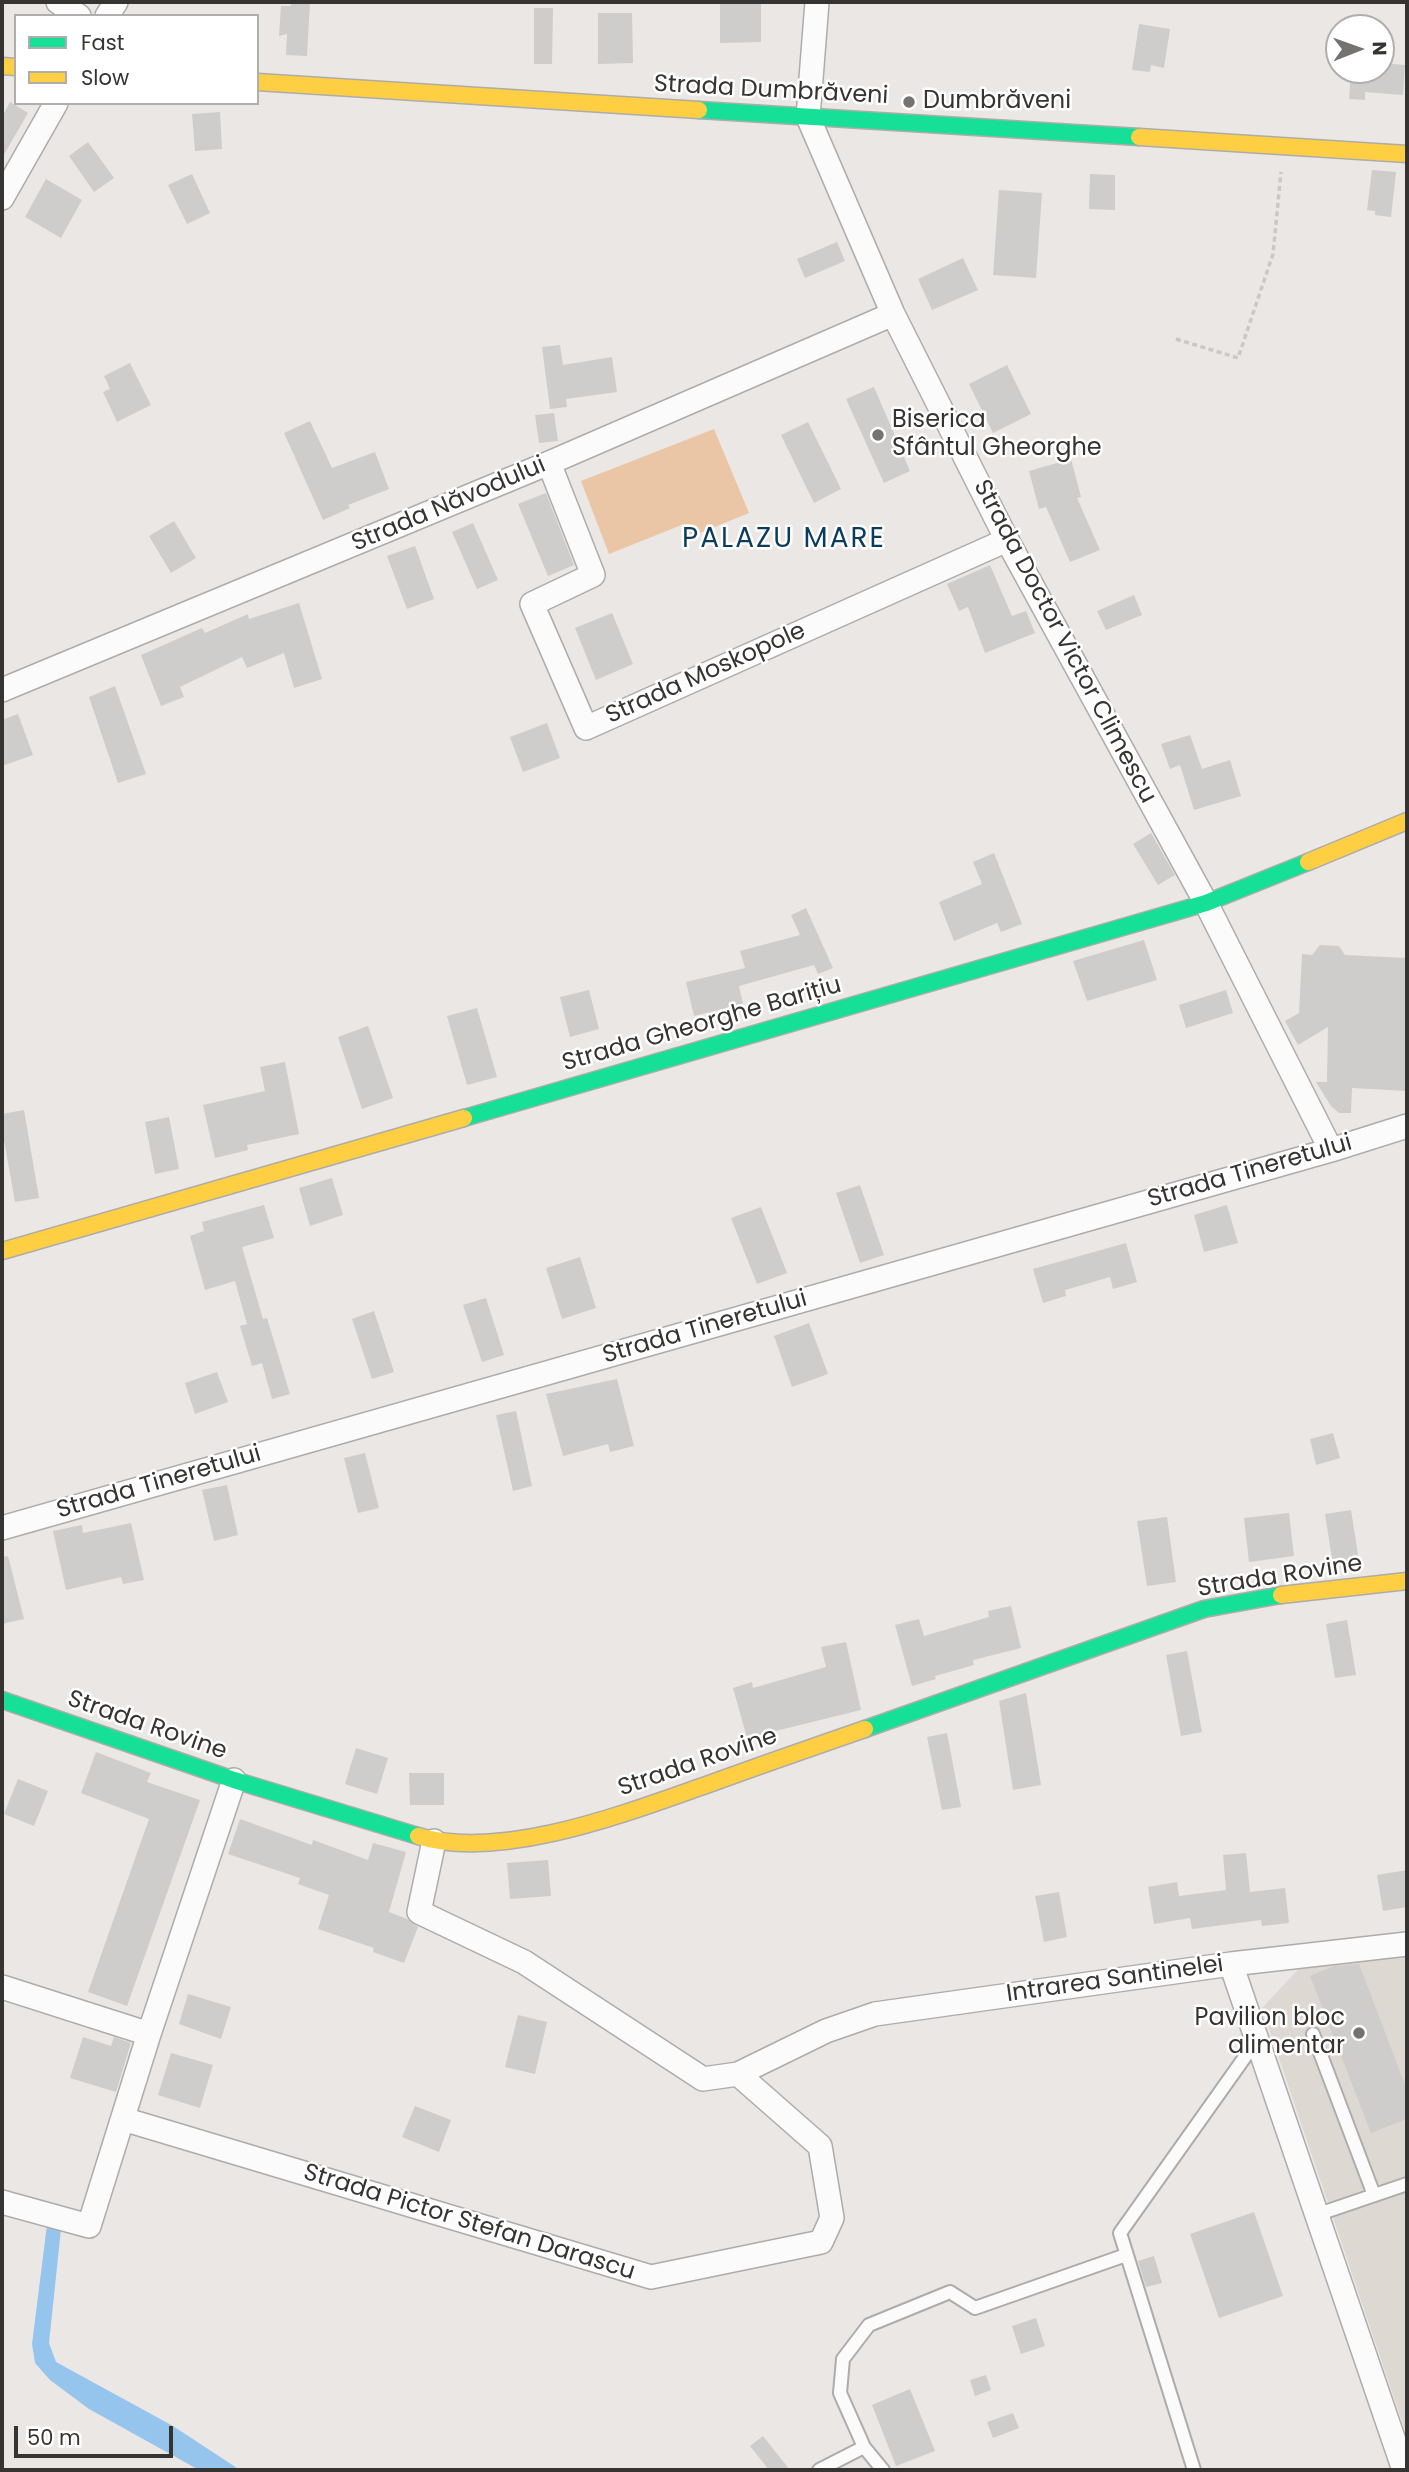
<!DOCTYPE html>
<meta charset="utf-8">
<style>
body{margin:0}
#map{position:relative;width:1409px;height:2472px;overflow:hidden;background:#eae7e5;font-family:Poppins,sans-serif}
canvas{display:block}
.frame{position:absolute;inset:0;border:4px solid #353432;pointer-events:none}
.legend{position:absolute;left:14px;top:14px;width:245px;height:91px;box-sizing:border-box;background:#fff;border:2px solid #aeaead;margin:0;padding:9px 12px;list-style:none;font-size:21px;color:#353432}
.legend li{display:flex;align-items:center;gap:14px;height:35px}
.legend b{width:35px;border:2px solid #aeaead}
.north{position:absolute;left:1325px;top:14px;width:70px;height:70px;box-sizing:border-box;background:#fff;border:2px solid #aeaead;border-radius:50%;rotate:89deg;font-size:19px;font-weight:700;line-height:28px;text-align:center;color:#353432}
.north::after{content:'';display:block;margin:auto;width:24px;height:32px;background:#747371;clip-path:polygon(50% 0,100% 100%,50% 72%,0 100%)}
.scale{position:absolute;left:14px;top:2426px;width:159px;height:32px;box-sizing:border-box;border:4px solid #353432;border-top:0;padding-left:9px;font-size:21px;line-height:24px;white-space:nowrap;color:#353432;-webkit-text-stroke:5px #fff;paint-order:stroke}
</style>
<div id="map">
<canvas width="1409" height="2472"></canvas>
<div class="frame"></div>
<ul class="legend">
<li><b style="height:9px;background:#16e098"></b>Fast</li>
<li><b style="height:9px;background:#ffcf43"></b>Slow</li>
</ul>
<div class="north">N</div>
<div class="scale">50 m</div>
</div>
<script>
const g = document.querySelector('canvas').getContext('2d');
g.lineJoin = 'round';
function fillPath(path, color) { g.fillStyle = color; g.fill(path, 'evenodd'); }
function strokePath(path, color, width, dash) { g.strokeStyle = color; g.lineWidth = width; g.lineCap = dash ? 'butt' : 'round'; g.setLineDash(dash || []); g.stroke(path); }
function write(font, color, halo, rows, align = 'center') {
  g.font = font + ' Poppins,sans-serif'; g.lineWidth = 5; g.setLineDash([]); g.textBaseline = 'middle'; g.strokeStyle = halo; g.fillStyle = color; for (const [text, x, y, turn = 0] of rows) {
    g.save(); g.translate(x, y); g.rotate((+turn || 0) * Math.PI / 180); g.textAlign = isNaN(turn) ? turn : align; if (halo) g.strokeText(text, 0, 0); g.fillText(text, 0, 0); g.restore();
  }
}
fillPath(new Path2D(`
 M1407,1950v486l-145,-428 45,-48z`), '#ded8d3');
fillPath(new Path2D(`
 M714,429l35,84 -59,24 -6,-13 -75,30 -28,-73z`), '#eac6a6');
fillPath(new Path2D(`
 M47,2225l14,4 -12,114 7,19 117,64 67,44h-41l-110,-61 -39,-29 -15,-17 -3,-19z`), '#95c5ed');
fillPath(new Path2D(`
 M291,2h19l-3,54 -21,-1 1,-21 -8,2 2,-30h10z
 M720,2h41v40l-41,1z
 M534,8h19l-1,56h-18z
 M598,13h34l1,50 -35,1z
 M1139,24l31,5 -6,39 -13,-3 -1,7 -18,-2z
 M1381,63l24,2 -2,30 -38,-3v8l-16,-1 2,-29h30z
 M10,102l18,11 -26,45v-41z
 M220,112l2,37 -27,2 -3,-37z
 M88,142l26,36 -20,14 -25,-36z
 M1372,170l24,2 -5,45 -16,-2v-4l-8,-1z
 M192,174l18,39 -23,11 -19,-39z
 M1090,174l25,1v35l-26,-1z
 M46,179l36,21 -21,38 -36,-21z
 M999,190l43,3 -6,85 -43,-3z
 M837,242l8,19 -40,17 -8,-19z
 M963,258l15,32 -46,20 -14,-31z
 M560,345l3,20 49,-8 5,35 -51,7 1,8 -17,2 -8,-62z
 M130,363l21,42 -34,17 -14,-30 7,-3 -6,-13z
 M1007,365l24,49 -38,19 -24,-49z
 M874,387l36,84 -26,12 -38,-84z
 M554,413l4,28 -19,2 -4,-28z
 M310,421l22,47 43,-16 14,37 -41,16 2,3 -27,12 -39,-87z
 M808,422l33,67 -27,14 -33,-68z
 M1071,459l10,38 -4,1 23,52 -30,12 -24,-55 -7,2 -10,-38z
 M546,493l28,72 -26,11 -30,-72z
 M174,521l22,37 -25,15 -22,-37z
 M473,523l25,57 -21,9 -25,-57z
 M415,546l19,53 -27,10 -20,-53z
 M990,565l22,51 14,-5 9,22 -50,20 -17,-46 -9,4 -12,-27z
 M1134,595l8,20 -36,15 -9,-19z
 M299,603l23,76 -28,9 -10,-35 -37,15 -5,-11 -62,30 4,10 -23,9 -20,-51 61,-27 3,5 43,-19 1,5z
 M612,613l21,51 -37,16 -21,-52z
 M115,686l31,88 -28,9 -29,-86z
 M18,714l15,41 -31,11v-46z
 M547,723l13,35 -37,14 -13,-35z
 M1190,735l12,34 28,-9 11,36 -47,14 -14,-45 -10,4 -9,-25z
 M1151,833l24,42 -17,10 -25,-41z
 M994,853l28,71 -21,8 -4,-9 -43,18 -15,-39 43,-18 -9,-22z
 M806,908l27,60 -15,6 -4,-9 -75,21 4,18 -49,12 -8,-34 59,-14 -5,-17 60,-16 -9,-20z
 M1144,940l13,40 -70,21 -14,-40z
 M1320,945l19,1 6,9 62,3 -2,59h2v74l-55,-3 -1,25h-12l-8,-7 -15,-24h11l1,-55 -30,18 -13,-24 14,-8 3,-59 10,1z
 M589,990l10,39 -29,8 -10,-40z
 M1226,990l7,23 -47,15 -7,-23z
 M477,1008l20,69 -30,8 -20,-69z
 M368,1026l25,72 -31,11 -24,-72z
 M285,1062l14,72 -52,11 1,5 -33,8 -12,-53 62,-14 -5,-24z
 M24,1110l15,88 -24,4 -13,-73v-15z
 M169,1117l10,52 -24,5 -10,-52z
 M332,1178l11,37 -33,11 -11,-38z
 M860,1185l24,70 -24,8 -24,-70z
 M264,1205l10,33 -32,9 21,72 4,-1 23,76 -18,5 -10,-36 -10,3 -12,-40 7,-2 -12,-43 -30,9 -15,-54 14,-5 -2,-9z
 M1227,1205l11,38 -34,9 -10,-37z
 M761,1207l26,66 -30,11 -26,-66z
 M1126,1243l11,39 -24,7 -3,-12 -45,13 1,6 -23,7 -10,-34z
 M580,1257l16,51 -34,11 -16,-51z
 M486,1298l18,57 -22,7 -19,-57z
 M374,1311l20,61 -22,7 -20,-60z
 M809,1323l19,51 -36,13 -18,-51z
 M217,1372l11,30 -33,12 -10,-31z
 M617,1379l17,67 -24,6 -2,-8 -45,12 -17,-62z
 M516,1411l16,75 -19,5 -17,-76z
 M1333,1433l7,25 -24,7 -6,-26z
 M365,1453l14,55 -21,5 -14,-55z
 M227,1485l11,50 -24,6 -12,-51z
 M1351,1510l8,51 -26,4 -8,-51z
 M1289,1513l5,43 -45,6 -5,-44z
 M1167,1517l9,65 -29,4 -10,-65z
 M131,1523l13,57 -21,4 -2,-7 -55,13 -13,-59 29,-6 1,8z
 M8,1556l16,63 -22,5v-67z
 M1011,1606l10,42 -48,12 1,5 -39,11 1,3 -24,7 -17,-61 24,-6 5,17 65,-19 -1,-6z
 M1347,1620l9,55 -21,3 -9,-54z
 M846,1642l15,68 -114,28 -14,-50 19,-6 1,6 73,-21 -5,-20z
 M1187,1651l15,81 -21,4 -15,-81z
 M1026,1693l15,92 -28,5 -14,-89z
 M947,1733l14,74 -19,3 -15,-73z
 M356,1748l32,10 -11,36 -32,-10z
 M96,1752l55,21 -4,9 53,18 -73,206 -39,-14 61,-173 -68,-26z
 M409,1773h35v32h-34z
 M18,1779l30,12 -14,35 -30,-12z
 M240,1819l72,26 1,-5 55,20 5,-17 33,9 -17,60 18,7 11,8 -14,36 -31,-11 1,-4 -56,-19 11,-34 -31,-11 2,-6 -72,-24z
 M1246,1853l4,39 35,-4 4,35 -27,3 -1,-6 -69,9 -2,-11 -36,6 -6,-37 29,-5 2,14 47,-6 -3,-35z
 M548,1860l3,36 -41,3 -3,-36z
 M1407,1870v37l-24,4 -6,-36z
 M1059,1892l8,45 -23,5 -9,-46z
 M1359,1964l48,126v29l-36,14 -61,-157 24,-10z
 M188,1994l43,13 -10,32 -42,-15z
 M518,2015l29,7 -12,52 -30,-7z
 M83,2037l28,9 3,-9 17,6 -15,49 -46,-14z
 M171,2053l42,12 -13,43 -42,-13z
 M415,2106l36,14 -12,32 -37,-15z
 M1254,2212l29,84 -64,22 -29,-84z
 M1154,2256l8,27 -16,4 -8,-26z
 M1036,2318l9,28 -24,8 -9,-28z
 M986,2375l5,15 -16,6 -5,-16z
 M910,2389l25,62 -39,15 -24,-61z
 M1013,2413l6,15 -26,10 -6,-16z
 M763,2436l27,34h-21l-19,-24z`), '#cfcdcb');
const lane = new Path2D(`
 M1313,2034l61,161
 M1316,2215l91,-31
 M819,2470l45,-23
 M883,2470l-19,-23 -24,-54 3,-34 26,-34 81,-33 25,16 151,-53
 M1194,2470l-74,-237 137,-193`);
const street = new Path2D(`
 M58,2l21,14
 M817,2l-9,115 85,197 114,226 199,363 125,247
 M107,16l9,-14
 M2,198l54,-95
 M549,463l44,112 -61,29 54,124 421,-188
 M2,690l547,-227 344,-149
 M2,1528l1329,-378 76,-24
 M434,1841l-15,71 105,50 179,117 35,-5 88,-43 49,-17 356,-50 176,-20
 M1231,1964l173,506
 M2,1987l147,47
 M123,2119l528,158 170,-35 11,-24 -12,-72 -82,-72
 M2,2202l87,24 60,-192 85,-254`);
const fast = new Path2D(`
 M699,110l440,27
 M464,1118l742,-215 102,-41
 M2,1700l232,80 184,56
 M865,1729l339,-120 77,-14`);
const slow = new Path2D(`
 M2,66l14,1
 M257,82l442,28
 M1139,137l268,17
 M1308,862l99,-41
 M2,1251l462,-133
 M1281,1595l126,-14
 M418,1836c83,26 211,-24 291,-52 52,-19 104,-37 156,-55`);
strokePath(lane, '#aeacaa', 16);
strokePath(street, '#aeacaa', 26);
strokePath(fast, '#aeacaa', 19);
strokePath(slow, '#aeacaa', 19);
strokePath(new Path2D(`
 M1176,339l62,19 35,-104 8,-82`), '#c9c8c7', 3.5, [5, 3.5]);
strokePath(lane, '#fcfbfb', 12);
strokePath(street, '#fcfbfb', 23);
strokePath(fast, '#16e098', 16);
strokePath(slow, '#ffcf43', 16);
for (const [x, y, r, color] of [
 [909,102,7,"#747371"],
 [878,435,7,"#747371"],
 [1359,2033,7,"#747371"]
]) { const dot = new Path2D(); dot.arc(x, y, r, 0, 2 * Math.PI); g.fillStyle = color; g.fill(dot); strokePath(dot, '#fff', 2.5); }
write('24px', '#353432', '#fff', [
 ["Strada Dumbrăveni",771,91,3],
 ["Strada Năvodului",449,505,-23],
 ["Strada Doctor Victor Climescu",1064,642,62],
 ["Strada Moskopole",706,674,-24],
 ["Strada Gheorghe Barițiu",702,1025,-16],
 ["Strada Tineretului",1250,1172,-16],
 ["Strada Tineretului",705,1328,-16],
 ["Strada Tineretului",159,1483,-16],
 ["Strada Rovine",1280,1577,-9],
 ["Strada Rovine",147,1726,19],
 ["Strada Rovine",698,1763,-19],
 ["Intrarea Santinelei",1115,1980,-8],
 ["Strada Pictor Stefan Darascu",469,2223,17]
]);
write('24px', '#353432', '#fff', [
 ["Dumbrăveni",923,102],
 ["Biserica",892,421],
 ["Sfântul Gheorghe",892,449],
 ["Pavilion bloc",1345,2019,"right"],
 ["alimentar",1345,2047,"right"]
], 'left');
g.letterSpacing = '2px';
write('28px', '#0a3c5f', '#fff', [
 ["PALAZU MARE",784,540]
]);
g.letterSpacing = '0px';
</script>
